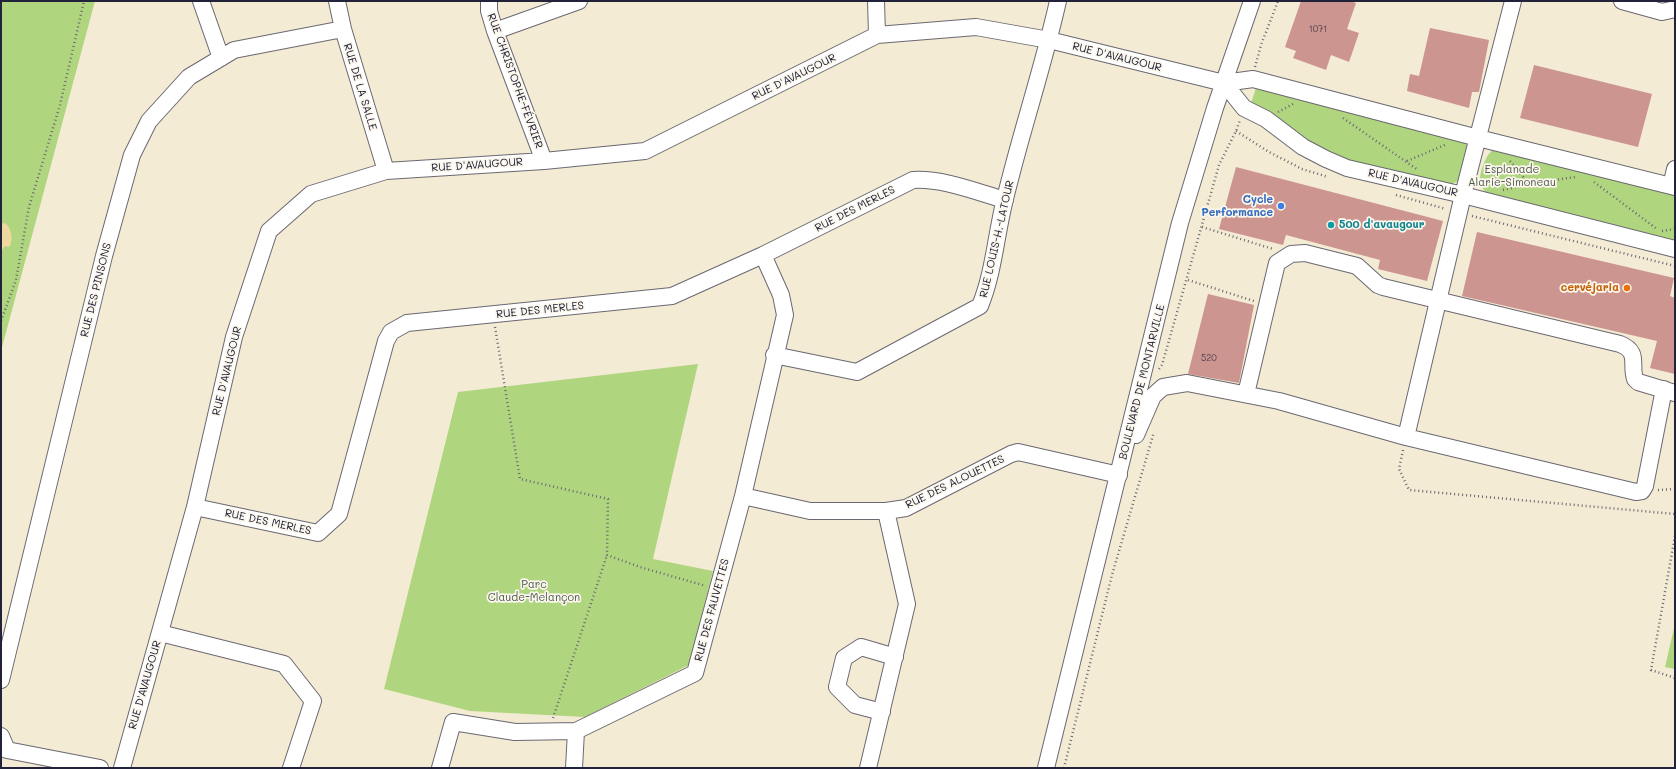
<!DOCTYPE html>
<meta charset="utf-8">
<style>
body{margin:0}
#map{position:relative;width:1676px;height:769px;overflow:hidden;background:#f3ebd4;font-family:Mali,sans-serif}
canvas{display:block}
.frame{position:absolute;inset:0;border:2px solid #22223b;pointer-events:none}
</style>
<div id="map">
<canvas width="1676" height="769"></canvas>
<div class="frame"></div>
</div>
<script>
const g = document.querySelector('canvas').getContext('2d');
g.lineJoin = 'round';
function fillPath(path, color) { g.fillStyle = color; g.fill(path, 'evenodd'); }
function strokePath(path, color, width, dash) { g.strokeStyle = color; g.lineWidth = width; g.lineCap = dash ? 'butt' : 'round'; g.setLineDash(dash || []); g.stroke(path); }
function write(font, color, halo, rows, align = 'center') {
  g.font = font + ' Mali,sans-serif'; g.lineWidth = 3.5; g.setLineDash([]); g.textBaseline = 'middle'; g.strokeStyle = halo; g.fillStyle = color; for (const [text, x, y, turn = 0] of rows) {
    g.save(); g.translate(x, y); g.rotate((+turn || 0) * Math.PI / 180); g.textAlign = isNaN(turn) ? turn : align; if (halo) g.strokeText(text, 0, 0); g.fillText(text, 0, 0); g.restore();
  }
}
fillPath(new Path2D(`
 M1,1h94l-94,350z
 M1256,88l54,11 155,42 4,8 -8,30 -10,6c-31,-7 -64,-13 -95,-22 -38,-12 -72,-38 -105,-60z
 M1494,149l181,43v50l-188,-48c-3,-4 -7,-8 -7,-14 0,-9 6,-26 14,-31z
 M698,364l-45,195 60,12 -24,94 -104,52 -115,-6 -86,-22 74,-297z
 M1675,624v45l-10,-2z`), '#b0d57f');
fillPath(new Path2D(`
 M5,223c6,4 9,18 4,24l-4,-1 -4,6v-28z`), '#eeda9e');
fillPath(new Path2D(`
 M1301,1h49l6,2 -9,26 12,4 -10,29 -18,-7 -5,15 -33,-12 3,-7 -11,-4z
 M1430,28l59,12 -10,52h-7l-3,16 -62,-17 3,-17 9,2z
 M1534,65l118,29 -14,53 -118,-29z
 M1236,167l207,54 -16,60 -49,-12 2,-9 -94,-25 -3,10 -64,-16z
 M1477,232l197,46 -4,18 5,2v76l-25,-6 7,-27 -195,-45z
 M1208,294l46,11 -15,78 -51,-9z`), '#cd9590');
const minor = new Path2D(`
 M201,1l20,57
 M337,1l6,28 43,142
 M489,1v10l6,20 49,130
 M876,1l1,34
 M1513,1l-50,194 -57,242 230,55 6,-1 3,-5 19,-97
 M1622,1l40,11 13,-3
 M495,31l84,-30
 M1224,83l20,25 22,11 37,28 23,12 21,9 116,27 212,54
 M1671,186l4,-17
 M774,355l83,17 123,-66c14,-34 16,-72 25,-107 16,-67 38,-131 53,-198
 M1246,394l31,-131 14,-9 14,-1 52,13 21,19 5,2 237,57c20,8 10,20 15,35l3,3 37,11
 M1136,435l17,-39 10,-9 24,-4 92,18 127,36
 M743,496l67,15h76l20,-3 105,-54 7,-2 101,23
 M195,507l123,26 21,-19 47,-173 5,-9 16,-9 265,-27 91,-41 150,-75c29,-2 64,12 92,20
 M160,633l124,31 29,37 -22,67
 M1,680l103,-424 28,-101 17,-34 40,-44 45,-27 109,-21
 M882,712l-27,-7 -18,-18 7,-29 17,-11 34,10
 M1,736l6,14 93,18
 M122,768l73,-261 39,-170 35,-106 42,-37 75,-23 158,-10 101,-10 232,-116 99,-8 73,13 175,43 29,-4 225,59 197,49
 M440,768l13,-46 62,10 61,-1 119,-58 48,-177 42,-181 -4,-20 -18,-40
 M574,768l2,-37
 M868,768l39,-164 -21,-93
 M1046,768l134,-545 35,-115 37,-107`);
strokePath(minor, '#6b6871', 18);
strokePath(new Path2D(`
 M1255,67l6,-22 17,-44
 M1278,112l15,-8
 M1343,118l75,52
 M1236,131l33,21 33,17 26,8
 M1407,161l40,-17
 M1510,161l19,23
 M1594,182l63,47
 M1503,190l26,-6 46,-7
 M1396,195l50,14
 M1472,216l203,50
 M1202,227l71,22
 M1662,231l13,-2
 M1188,280l66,21
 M1,321l15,-41 13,-73 31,-102 24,-104
 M495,327l25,152 88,20 -1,56 36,13 63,18
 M1159,369l3,-4 57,-200 17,-34 4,-11
 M1403,450l-4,19 10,21 266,24
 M1658,490l17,-1
 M1675,536l-24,134 24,8
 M553,718l54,-163
 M1064,768l48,-193 42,-143`), '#6b6871', 2.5, [1, 3]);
strokePath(minor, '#fff', 16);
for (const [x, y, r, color] of [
 [1281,206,4,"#3f7fe0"],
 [1331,225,4,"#0f9aa8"],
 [1627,288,4,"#e8710a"]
]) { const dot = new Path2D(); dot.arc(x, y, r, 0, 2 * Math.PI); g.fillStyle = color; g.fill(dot); strokePath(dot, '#fbf7ec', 1.5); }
write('9px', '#4d3f50', null, [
 ["1071",1318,29],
 ["520",1209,358]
]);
write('11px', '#22223b', '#fbf7ec', [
 ["RUE D'AVAUGOUR",1117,57,14],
 ["RUE D'AVAUGOUR",794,77,-26],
 ["RUE CHRISTOPHE-FÉVRIER",515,81,70],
 ["RUE DE LA SALLE",360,87,73],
 ["RUE D'AVAUGOUR",477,165,-4],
 ["RUE D'AVAUGOUR",1413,183,13],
 ["RUE DES MERLES",855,209,-27],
 ["RUE LOUIS-H.-LATOUR",997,239,-77],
 ["RUE DES PINSONS",96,290,-76],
 ["RUE DES MERLES",540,310,-6],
 ["RUE D'AVAUGOUR",227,371,-76],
 ["BOULEVARD DE MONTARVILLE",1142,382,-76],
 ["RUE DES ALOUETTES",955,482,-26],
 ["RUE DES MERLES",268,522,12],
 ["RUE DES FAUVETTES",712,610,-75],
 ["RUE D'AVAUGOUR",145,685,-74]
]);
write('11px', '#4d584f', '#fbf7ec', [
 ["Esplanade",1512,170],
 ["Alarie-Simoneau",1512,183],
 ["Parc",534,585],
 ["Claude-Melançon",534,598]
]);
write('bold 11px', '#366cbe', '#fbf7ec', [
 ["Cycle",1273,200],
 ["Performance",1273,213]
], 'right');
write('bold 11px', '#0d838f', '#fbf7ec', [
 ["500 d'avaugour",1339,225]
], 'left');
write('bold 11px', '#c56008', '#fbf7ec', [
 ["cervéjaria",1619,288]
], 'right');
</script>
